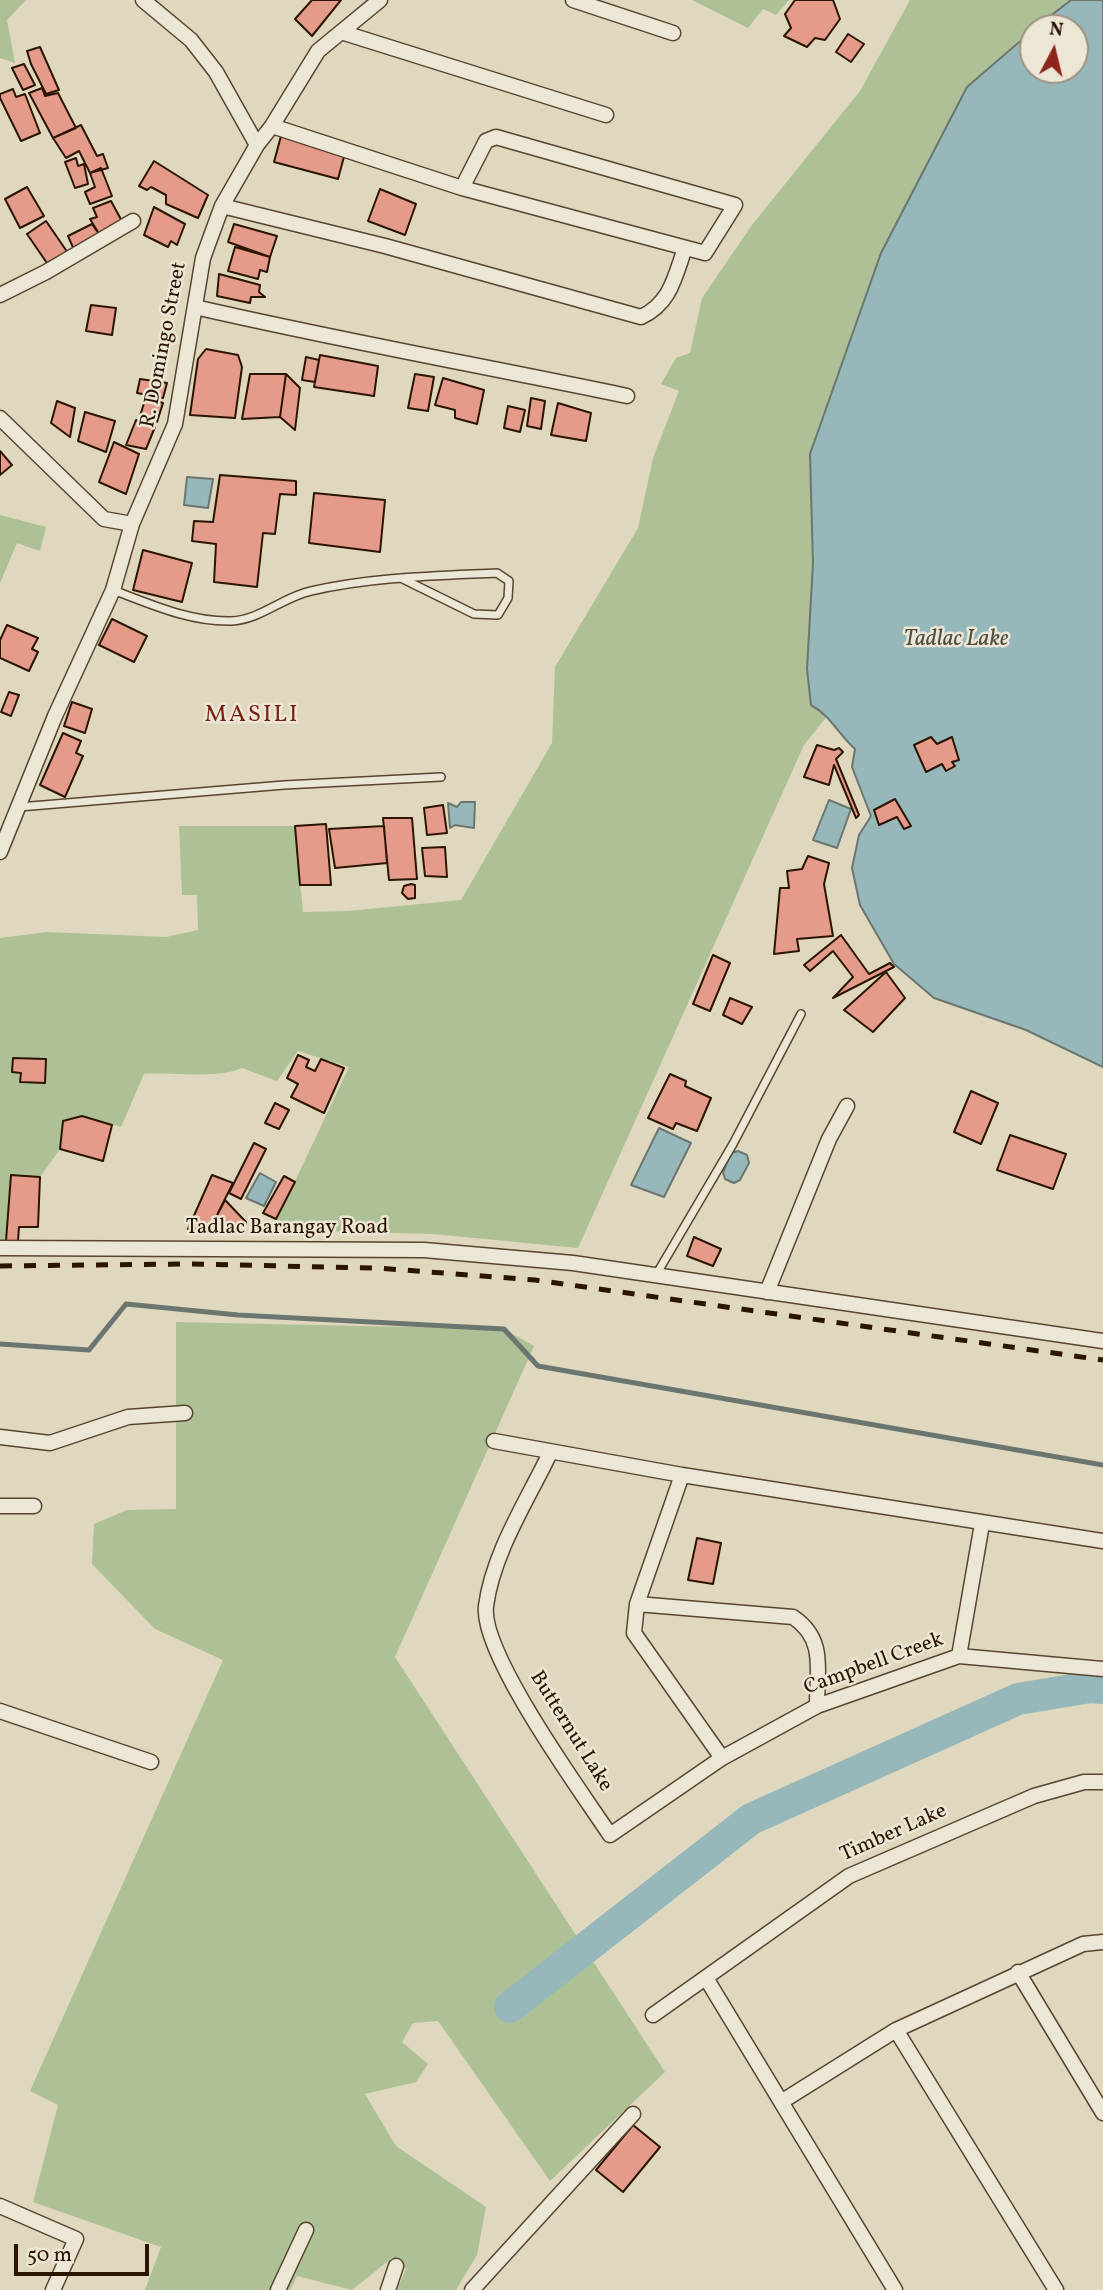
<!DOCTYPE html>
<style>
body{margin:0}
#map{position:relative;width:1103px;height:2290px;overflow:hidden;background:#e0d8be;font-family:Vollkorn,serif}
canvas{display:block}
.north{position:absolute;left:1019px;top:14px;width:70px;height:70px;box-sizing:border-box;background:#ebe6d5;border:2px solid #9e9280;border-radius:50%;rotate:7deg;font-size:19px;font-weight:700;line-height:28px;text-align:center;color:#2b1400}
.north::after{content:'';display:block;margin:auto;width:24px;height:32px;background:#8f2418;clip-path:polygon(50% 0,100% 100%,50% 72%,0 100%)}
.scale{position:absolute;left:14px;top:2244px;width:135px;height:32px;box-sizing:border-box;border:4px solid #2b1400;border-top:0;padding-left:9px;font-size:21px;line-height:24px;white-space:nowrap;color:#2b1400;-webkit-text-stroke:5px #ebe6d5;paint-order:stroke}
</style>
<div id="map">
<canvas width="1103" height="2290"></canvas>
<div class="north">N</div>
<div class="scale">50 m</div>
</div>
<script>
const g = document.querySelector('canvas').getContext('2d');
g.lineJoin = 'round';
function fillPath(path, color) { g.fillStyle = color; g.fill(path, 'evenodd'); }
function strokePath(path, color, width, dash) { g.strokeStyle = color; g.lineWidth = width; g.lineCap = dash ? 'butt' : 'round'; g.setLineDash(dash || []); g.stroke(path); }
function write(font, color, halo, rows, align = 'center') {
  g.font = font + ' Vollkorn,serif'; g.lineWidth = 5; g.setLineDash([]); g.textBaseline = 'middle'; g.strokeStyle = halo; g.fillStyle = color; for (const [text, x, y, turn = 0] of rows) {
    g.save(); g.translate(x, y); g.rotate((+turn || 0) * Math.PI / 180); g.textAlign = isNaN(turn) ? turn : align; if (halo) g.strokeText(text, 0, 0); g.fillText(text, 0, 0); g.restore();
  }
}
fillPath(new Path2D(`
 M0,0h26l-19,20 8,43 -15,-5z
 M692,0h97l-13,15 -13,-6 -15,19z
 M910,0h161l-38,28 -66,59 -86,166 -71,201 3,109 -6,106 21,46 -24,30 -226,503 -145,-14 -161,-4 77,-163 -51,-16 -21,30 -35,-13c-24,11 -69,4 -98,6l-23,53 -39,-11 -19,5 -3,28 -20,28 -29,-1 -5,65h-6v-303l47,-6 119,5 32,-7 -1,-35h-15l-3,-69h116l8,86 45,-1 113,-11 91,-157 3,-76 83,-139 15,-70 26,-67 -18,-7 15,-26 14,-5 12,-55 50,-73 108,-134z
 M0,515l46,12 -6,24 -23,-8 -17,40z
 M176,1322l328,7 30,17 -139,311 270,415 -115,109 -112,-160 -25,2 -11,19 26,22 -12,18 -51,12 31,52 90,61 -9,48 -21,35h-59l9,-21 -13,-12 -41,33 -55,-14 -7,14h-145l16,-43 -128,-45 25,-97 -28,-14 193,-431 -68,-31 -63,-65 2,-40 33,-14 49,-1z`), '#adc096');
const water = new Path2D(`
 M1071,0h32v1067l-77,-37 -92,-32 -40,-34 -34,-59 -8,-37 7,-33 12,-19 -19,-49 3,-18c-17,-15 -24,-33 -44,-44l-4,-36 6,-106 -3,-109 71,-201 86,-166 66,-57v40h42v-42h-40z
 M187,477l26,2 -5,29 -24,-3z
 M829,800l22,9 -14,39 -24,-8z
 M461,802h14l-1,26 -19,-3 -5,3 -2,-25 9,4z
 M659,1128l32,15 -27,54 -33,-12z
 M738,1151l9,4 2,8 -9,17 -6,3 -9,-4 -2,-7 8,-19z
 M260,1173l16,9 -12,24 -18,-8z`);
fillPath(water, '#97b8bb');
strokePath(water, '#6c7670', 2);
strokePath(new Path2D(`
 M0,1344l89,6 37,-46 112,11 266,14 34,37 565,99`), '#6c7670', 5);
strokePath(new Path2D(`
 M510,2007l241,-188 267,-120 72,-12 13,1`), '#97b8bb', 32);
const building = new Path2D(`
 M312,0h29l-29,36 -17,-17z
 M795,0h38l7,19 -15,21 -10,-2 -8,9 -23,-11 7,-8 -6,-14z
 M848,34l16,10 -13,18 -15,-10z
 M40,47l19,43 -13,4 -15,-30 -4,-13z
 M24,64l11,21 -12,5 -11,-22z
 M42,88l3,8 13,-3 18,35 -23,10 -24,-45z
 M13,89l3,8 9,-3 15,39 -19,8 -21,-43v-4z
 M81,125l16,31 6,-2 5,14 -18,5 -11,-22 -13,7 -13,-20z
 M281,136l64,17 -7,26 -64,-17z
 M76,158l2,8 6,-2 4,20 -13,4 -10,-26z
 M154,161l54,34 -10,23 -32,-14v-9l-15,-8 -4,3 -8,-4z
 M101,168l11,28 -22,8 -5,-12 10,-5 -5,-14z
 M27,187l17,29 -24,12 -15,-29z
 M380,189l36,15 -11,31 -37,-14z
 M111,201l12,22 -22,14 -11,-18 7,-2 -4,-9z
 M154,207l31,17 -8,21 -6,-4 -3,6 -24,-12z
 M46,221l22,32 -19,13 -22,-32z
 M92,224l9,13 -26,15 -7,-16z
 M234,224l43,12 -7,21 -42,-15z
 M235,247l35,10 -3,15 -7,-2 -2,9 -30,-8z
 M219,274l41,11 -1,7 6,5h-14l-1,6 -33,-7z
 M91,305l25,3 -4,27 -26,-4z
 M206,349l32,6 4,12 -7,51 -45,-3 8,-56z
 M320,355l58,11 -4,30 -60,-9z
 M306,357l13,3 -4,22 -13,-2z
 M250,374h36l-6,43 -38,2z
 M286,374l14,14 -5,42 -15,-13z
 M415,374l19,3 -6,34 -20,-3z
 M443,378l41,12 -7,34 -22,-6v-8l-20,-5z
 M140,379l27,4 -4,15 -26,-5z
 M146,397l17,6 -6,19 -17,-6z
 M531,398l14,3 -4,28 -14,-3z
 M57,401l18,7 -5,29 -19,-14z
 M558,403l33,10 -5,28 -35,-6z
 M508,406l17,4 -5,22 -16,-4z
 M85,412l30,9 -9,31 -28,-11z
 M136,420l19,7 -9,22 -20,-4z
 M114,442l25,12 -13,40 -27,-12z
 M0,451l12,14 -12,10z
 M220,475l76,6v14l-16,-1 -5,40 -12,-1 -6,54 -43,-5 2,-38 -24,-3 2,-20 19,1z
 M314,493l71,7 -5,52 -71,-9z
 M143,550l49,13 -10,39 -49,-12z
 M112,619l35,17 -13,26 -35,-17z
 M7,625l31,13 -6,11 6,3 -9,19 -29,-13v-18z
 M9,692l10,3 -8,21 -10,-4z
 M72,702l20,7 -7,24 -21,-7z
 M63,733l18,8 -5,12 7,3 -18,41 -25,-12z
 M931,737l6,7 15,-7 7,23 -7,2 3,4 -9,5 -4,-7 -16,8 -12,-27z
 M817,745l17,5 5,-2 4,4 -7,7 23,56 -3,3 -22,-53 -5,20 -25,-8z
 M895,799l16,27 -7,3 -7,-12 -18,8 -5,-15z
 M443,805l4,28 -20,2 -3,-27z
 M383,818h29l5,61 -28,1z
 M326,824l5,61h-31l-5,-59z
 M384,826l3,37 -52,5 -6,-39z
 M445,847l2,30 -22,-1 -3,-28z
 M808,856l21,7 -5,21 9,52 -36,3 2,12 -25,3 6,-66h9l-2,-17 15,-2z
 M411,884l4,1v13l-7,1 -6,-6 2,-7z
 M841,935l28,39 21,-11 4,4 -61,31 20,-21 -20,-26 -23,20 -6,-6z
 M713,955l17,8 -20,48 -17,-7z
 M886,972l19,26 -32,34 -29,-22z
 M730,998l22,9 -10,17 -19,-9z
 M298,1055l11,5 -3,7 9,4 6,-12 23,9 -20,45 -33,-16 7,-13 -11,-6z
 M13,1058l33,1 -1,24 -25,-1 1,-9 -9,-1z
 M670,1074l16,7 -1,5 26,12 -14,33 -21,-8 -3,6 -25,-11z
 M971,1091l27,12 -17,41 -27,-12z
 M275,1103l14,7 -10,19 -14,-6z
 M82,1116l30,9 -9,36 -43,-12 3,-28z
 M1010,1135l56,19 -13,35 -56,-19z
 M254,1143l12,6 -25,50 -12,-6z
 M11,1175l29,2 -2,50h-19l-1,14h-12z
 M212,1175l21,8 -23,46h-22z
 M284,1176l11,6 -19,37 -13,-6z
 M225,1200l21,22 -2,8 -34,-1z
 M694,1237l27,12 -8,17 -26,-10z
 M697,1538l24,5 -8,41 -25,-4z
 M633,2125l27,22 -37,45 -27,-22z`);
fillPath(building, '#e49b89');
strokePath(building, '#2b1400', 2);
const service = new Path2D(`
 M113,590c37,14 77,32 118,31 29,-1 52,-24 80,-30 62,-14 122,-15 186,-18l12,8 -1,17 -10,17 -24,-1 -73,-36
 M19,807l265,-22 157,-8
 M656,1275l77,-131 68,-130`);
const minor = new Path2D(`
 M143,0l48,40 25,32 41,73
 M573,0l100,33
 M341,32l265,83
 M272,126l190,62 243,65 30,-48 -239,-68 -10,4 -24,47
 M222,206l163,40 256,71c30,-14 34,-41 44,-69
 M0,295l46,-23 87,-51
 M195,307c143,33 288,59 432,89
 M0,418l104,101 28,5
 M0,852l55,-136 58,-126 19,-66 43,-100 28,-166 19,-52 35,-61 15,-19 46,-75 62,-51
 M0,1248l424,2 149,13 530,78
 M767,1292l62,-153 18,-33
 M0,1437l50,6 78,-26 57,-4
 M494,1441l188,34 421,66
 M550,1453c-23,48 -57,100 -64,153 -6,47 96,187 124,229l112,-77 95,-52 142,-50 144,13
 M682,1475l-45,129 -3,29 88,125
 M0,1506h34
 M637,1604l156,13c33,22 24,53 24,89
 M959,1656l23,-132
 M0,1711l151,51
 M1018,1972l85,141
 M706,1978l189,312
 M653,2015l196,-139 185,-80 50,-14h19
 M896,2030l160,260
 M781,2102l115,-72 187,-86 20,-2
 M0,2206l76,33 -23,51
 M278,2290l28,-60
 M388,2290l8,-24
 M472,2290l161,-176`);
strokePath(service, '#584530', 10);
strokePath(minor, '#584530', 17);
strokePath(service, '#ebe6d5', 7);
strokePath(minor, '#ebe6d5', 14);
strokePath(new Path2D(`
 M0,1266l187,-2 190,4 158,12 568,80`), '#2b1400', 5, [12, 12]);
write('21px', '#2b1400', '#ebe6d5', [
 ["R. Domingo Street",165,345,-79],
 ["Tadlac Barangay Road",287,1229],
 ["Campbell Creek",874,1665,-20],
 ["Butternut Lake",570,1732,58],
 ["Timber Lake",894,1834,-24]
]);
write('italic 23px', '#514d41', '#ebe6d5', [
 ["Tadlac Lake",956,641]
]);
g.letterSpacing = '2px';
write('24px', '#7a1f14', '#ebe6d5', [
 ["MASILI",252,717]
]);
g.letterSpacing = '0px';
</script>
